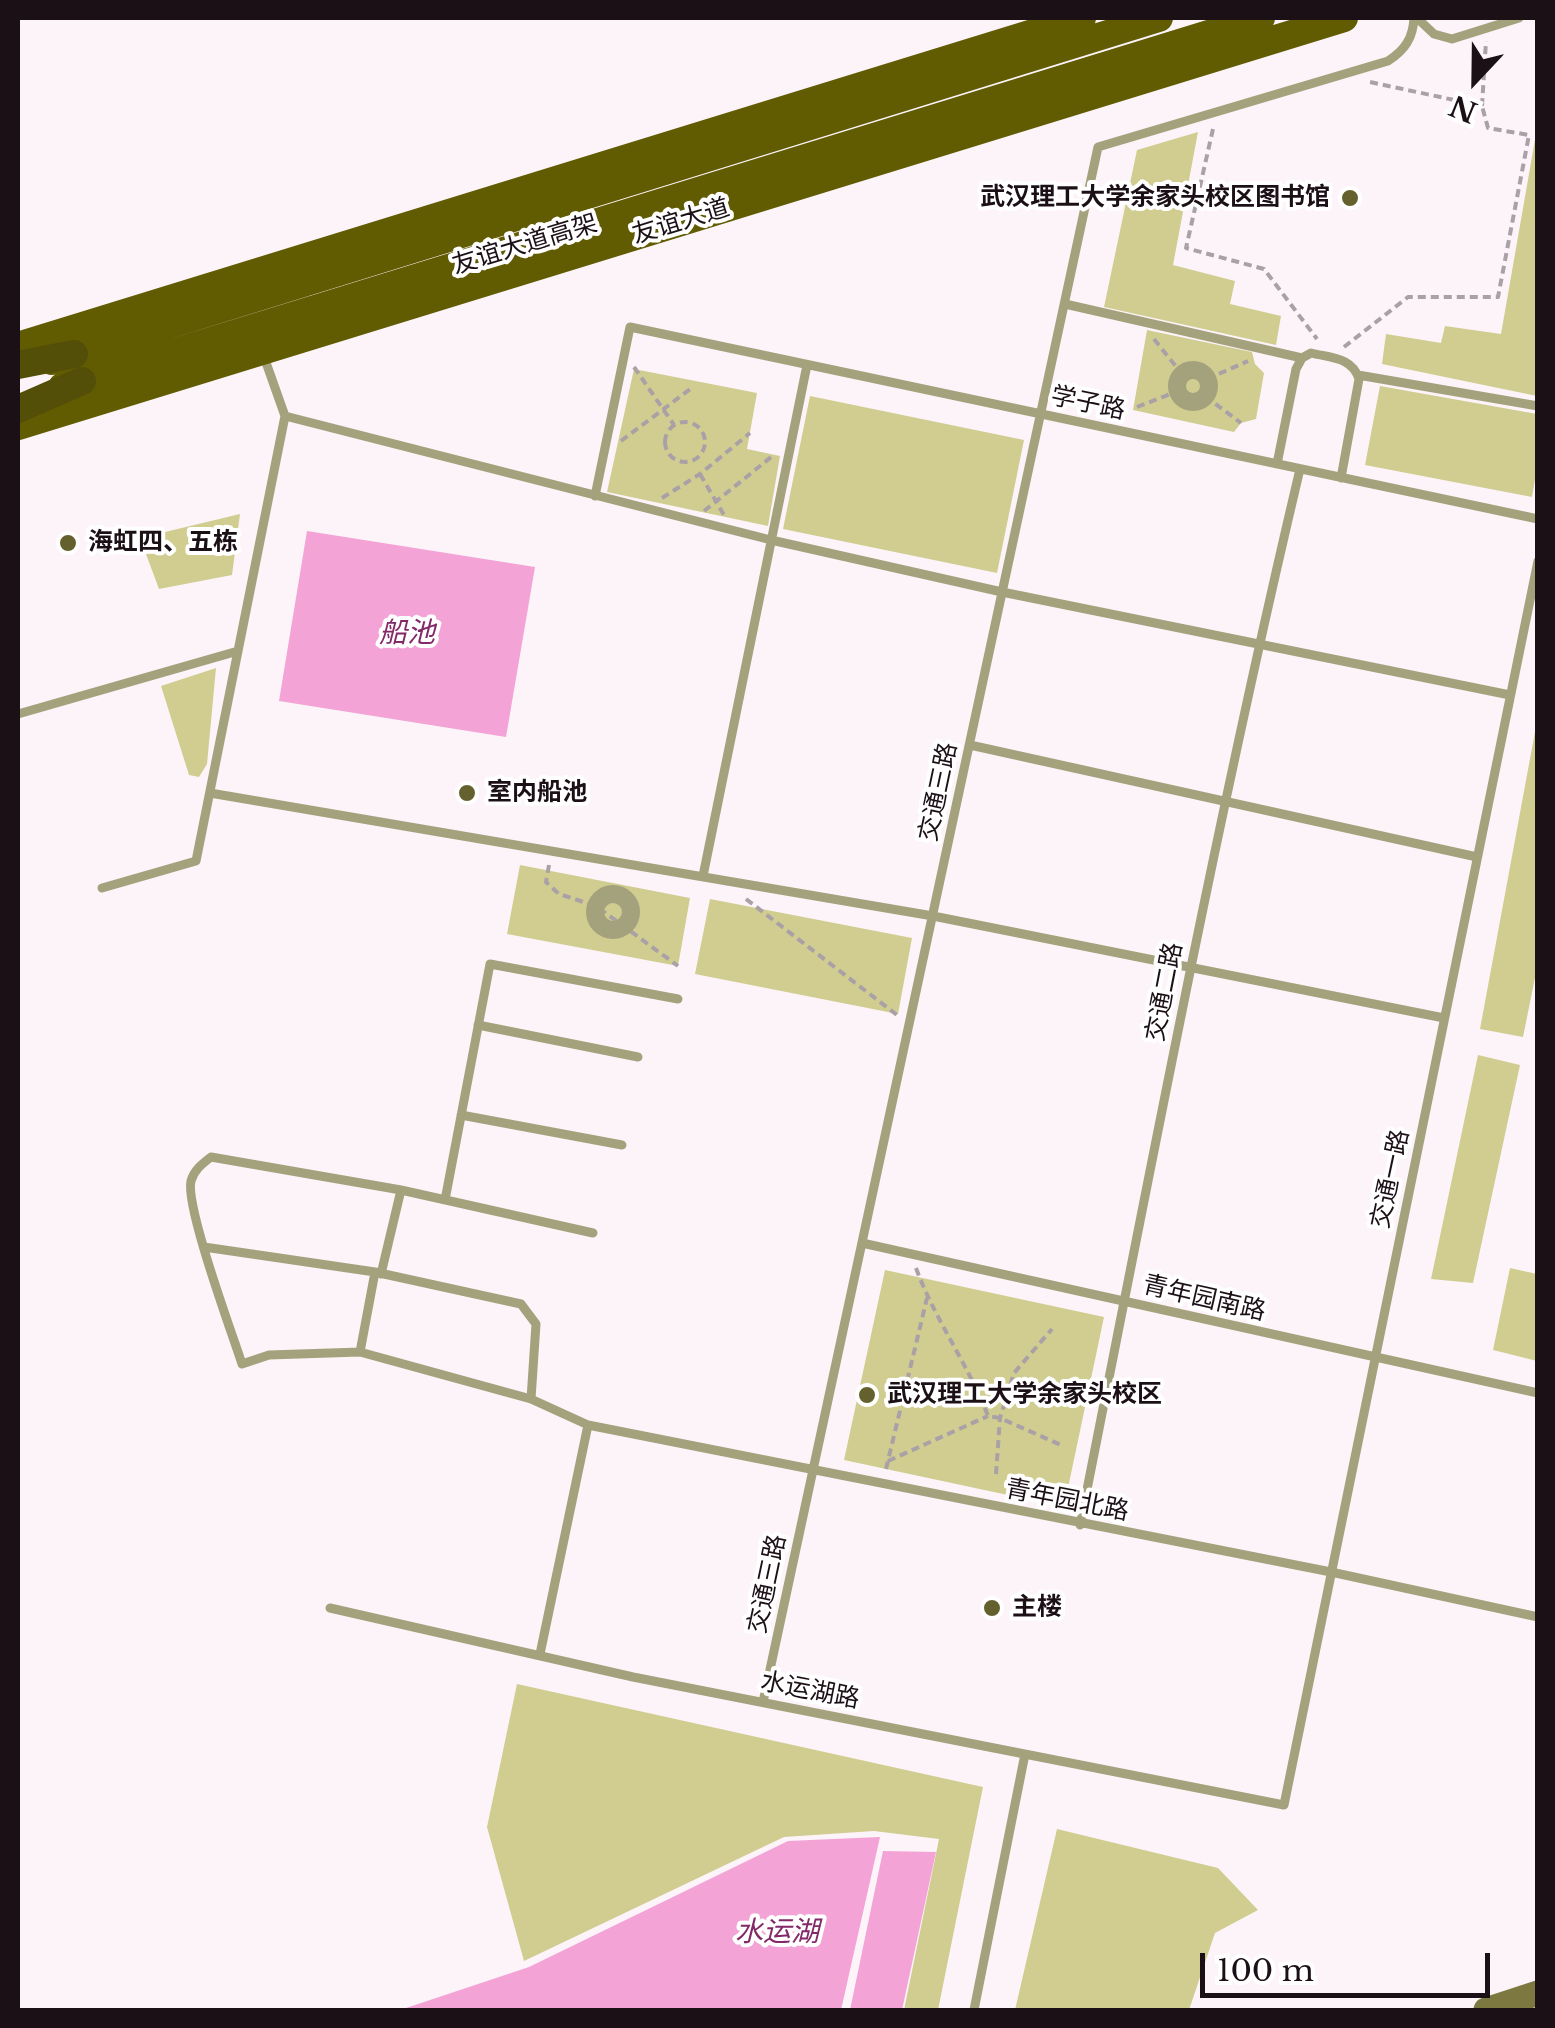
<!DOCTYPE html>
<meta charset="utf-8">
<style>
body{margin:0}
#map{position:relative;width:1555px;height:2028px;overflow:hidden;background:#fcf4f9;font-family:"Libre Baskerville",serif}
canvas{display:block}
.frame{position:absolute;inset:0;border:20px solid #1c1017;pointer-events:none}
.north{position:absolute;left:1425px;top:30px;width:100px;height:100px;-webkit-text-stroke:8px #fff;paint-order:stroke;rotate:202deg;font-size:28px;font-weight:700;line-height:40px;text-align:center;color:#1c1017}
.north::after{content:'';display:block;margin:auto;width:35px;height:45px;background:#1c1017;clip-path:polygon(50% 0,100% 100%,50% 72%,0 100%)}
.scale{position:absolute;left:1200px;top:1953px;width:290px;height:45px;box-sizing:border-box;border:5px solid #1c1017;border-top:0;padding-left:12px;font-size:30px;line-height:35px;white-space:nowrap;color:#1c1017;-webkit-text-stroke:8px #fff;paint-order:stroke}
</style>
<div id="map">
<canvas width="1555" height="2028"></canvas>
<div class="frame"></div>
<div class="north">N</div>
<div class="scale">100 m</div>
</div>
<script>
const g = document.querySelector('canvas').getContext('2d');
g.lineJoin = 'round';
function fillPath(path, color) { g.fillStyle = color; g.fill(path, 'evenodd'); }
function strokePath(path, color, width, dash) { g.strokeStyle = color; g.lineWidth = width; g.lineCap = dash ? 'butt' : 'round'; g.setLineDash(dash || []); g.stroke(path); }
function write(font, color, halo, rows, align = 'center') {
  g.font = font + ' "Libre Baskerville","Noto Sans SC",serif'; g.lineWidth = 8; g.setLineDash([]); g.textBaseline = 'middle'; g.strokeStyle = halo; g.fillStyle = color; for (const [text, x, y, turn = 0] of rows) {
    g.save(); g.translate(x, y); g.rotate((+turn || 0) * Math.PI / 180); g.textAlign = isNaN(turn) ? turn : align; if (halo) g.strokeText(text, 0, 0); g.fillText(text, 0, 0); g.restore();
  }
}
fillPath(new Path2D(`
 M1537,128v268l-155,-32 4,-30 55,9 4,-17 56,8z
 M1198,132l-25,133 62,16 -5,23 51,12 -5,29 -172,-38 33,-157z
 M1147,330l105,22 3,12 9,9 -8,46 -15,4 -7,9 -101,-22z
 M634,369l123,24 -10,56 33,7 -12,70 -161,-34z
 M1380,386l157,28v54l-5,29 -167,-32z
 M810,396l214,44 -27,133 -214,-44z
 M240,514l-8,61 -73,14 -19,-51z
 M216,668l-9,96 -8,13 -10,-2 -28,-89z
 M1537,721l1,242 -15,74 -43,-8z
 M520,865l170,33 -12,68 -171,-32z
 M710,899l202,39 -14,76 -203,-40z
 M1478,1055l42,10 -47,218 -42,-4z
 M1510,1268l27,6v87l-44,-11z
 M885,1270l219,47 -40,190 -220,-47z
 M517,1684l466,103 -45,223h-34l35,-171 -65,-8 -90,6 -260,124 -37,-134z
 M1057,1829l161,39 40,42 -43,23 -26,77h-174z`), '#d1cd91');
fillPath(new Path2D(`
 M307,531l228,36 -29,170 -227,-36z
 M880,1837l-39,173h-441l129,-43 259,-126z
 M883,1851l53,1 -34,158h-52z`), '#f3a3d6');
strokePath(new Path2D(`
 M1482,106l4,-65
 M1213,129l-27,119 78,21 53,70
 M1154,339l28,35
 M1344,347l64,-50h90l31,-162 -41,-7 -6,-22 -112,-24
 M634,367l40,58
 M1207,379l41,-18
 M1205,396l36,27
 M1137,407l41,-16
 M665 442a20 20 0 1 1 40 0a20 20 0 1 1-40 0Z
 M621,441l72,-54
 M700,474l24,41
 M662,498l38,-24 50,-41
 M704,511l71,-57
 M549,865l-3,17 13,12 37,12 82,60
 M746,899l151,116
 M916,1268c19,52 52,96 72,148l12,2 61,27
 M888,1461l100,-45
 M886,1469l41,-171
 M996,1474l4,-56 14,-45 38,-44`), '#aaa1a6', 4, [8, 5]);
strokePath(new Path2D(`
 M1417,18l17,16 18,5 67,-21
 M1065,304l237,54
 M1358,375l180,31
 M285,416l486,124 231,52 508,103
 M1277,464l19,-95 6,-11 9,-5c20,5 41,4 48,26l-18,99
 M595,496l35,-169 908,192
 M18,714l220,-63
 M970,745l507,112
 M210,793l723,123 511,102
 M703,876l104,-511
 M102,888l94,-27 89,-445 -22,-62
 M478,1025l160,32
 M461,1115l161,30
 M445,1200l45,-236 188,35
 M593,1233l-192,-43 -190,-33c-9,7 -17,13 -20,24 -6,25 41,152 51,183l27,-9 91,-3 171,47 57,26 743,147 207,45
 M862,1243l676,150
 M204,1247l171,25 146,32 15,20 -5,75
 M381,1274l20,-84
 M360,1352l15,-80
 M1080,1525c70,-353 137,-706 220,-1056
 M330,1608l303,69 651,128 254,-1244
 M540,1654l48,-229
 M763,1702l335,-1555 290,-86c17,-11 25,-23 26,-43
 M974,2010l51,-256`), '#a4a27d', 9);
strokePath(new Path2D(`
 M1177 386a16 16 0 1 1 32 0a16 16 0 1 1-32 0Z
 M595 912a18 18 0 1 1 36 0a18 18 0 1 1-36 0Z`), '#a4a27d', 18);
strokePath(new Path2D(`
 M1486,2010l52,-17`), '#7c7840', 25);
strokePath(new Path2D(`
 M18,346l1064,-328
 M52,361l1107,-343
 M62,387l1199,-369
 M18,426l1326,-408`), '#615b02', 28);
strokePath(new Path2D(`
 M18,365l56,-11
 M18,409l64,-28`), '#534e08', 28);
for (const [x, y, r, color] of [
 [1350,198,10,"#65612e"],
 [68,543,10,"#65612e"],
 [467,793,10,"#65612e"],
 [867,1395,10,"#65612e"],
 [992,1608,10,"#65612e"]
]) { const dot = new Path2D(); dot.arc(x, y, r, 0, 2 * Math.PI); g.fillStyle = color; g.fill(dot); strokePath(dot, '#fff', 4); }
write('bold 25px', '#1c1017', '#fff', [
 ["武汉理工大学余家头校区图书馆",1330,198,"right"],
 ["海虹四、五栋",88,543],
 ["室内船池",487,793],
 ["武汉理工大学余家头校区",887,1395],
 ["主楼",1012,1608]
], 'left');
write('25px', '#1c1017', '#fff', [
 ["友谊大道",681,222,-17],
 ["友谊大道高架",525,245,-17],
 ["学子路",1088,404,12],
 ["交通三路",939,792,-78],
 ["交通二路",1165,992,-79],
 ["交通一路",1391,1179,-78],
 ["青年园南路",1204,1299,13],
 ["青年园北路",1067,1501,11],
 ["交通三路",768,1584,-78],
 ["水运湖路",810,1691,11]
]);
write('italic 28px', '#832869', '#fff', [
 ["船池",407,634],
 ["水运湖",777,1933]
]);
</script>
